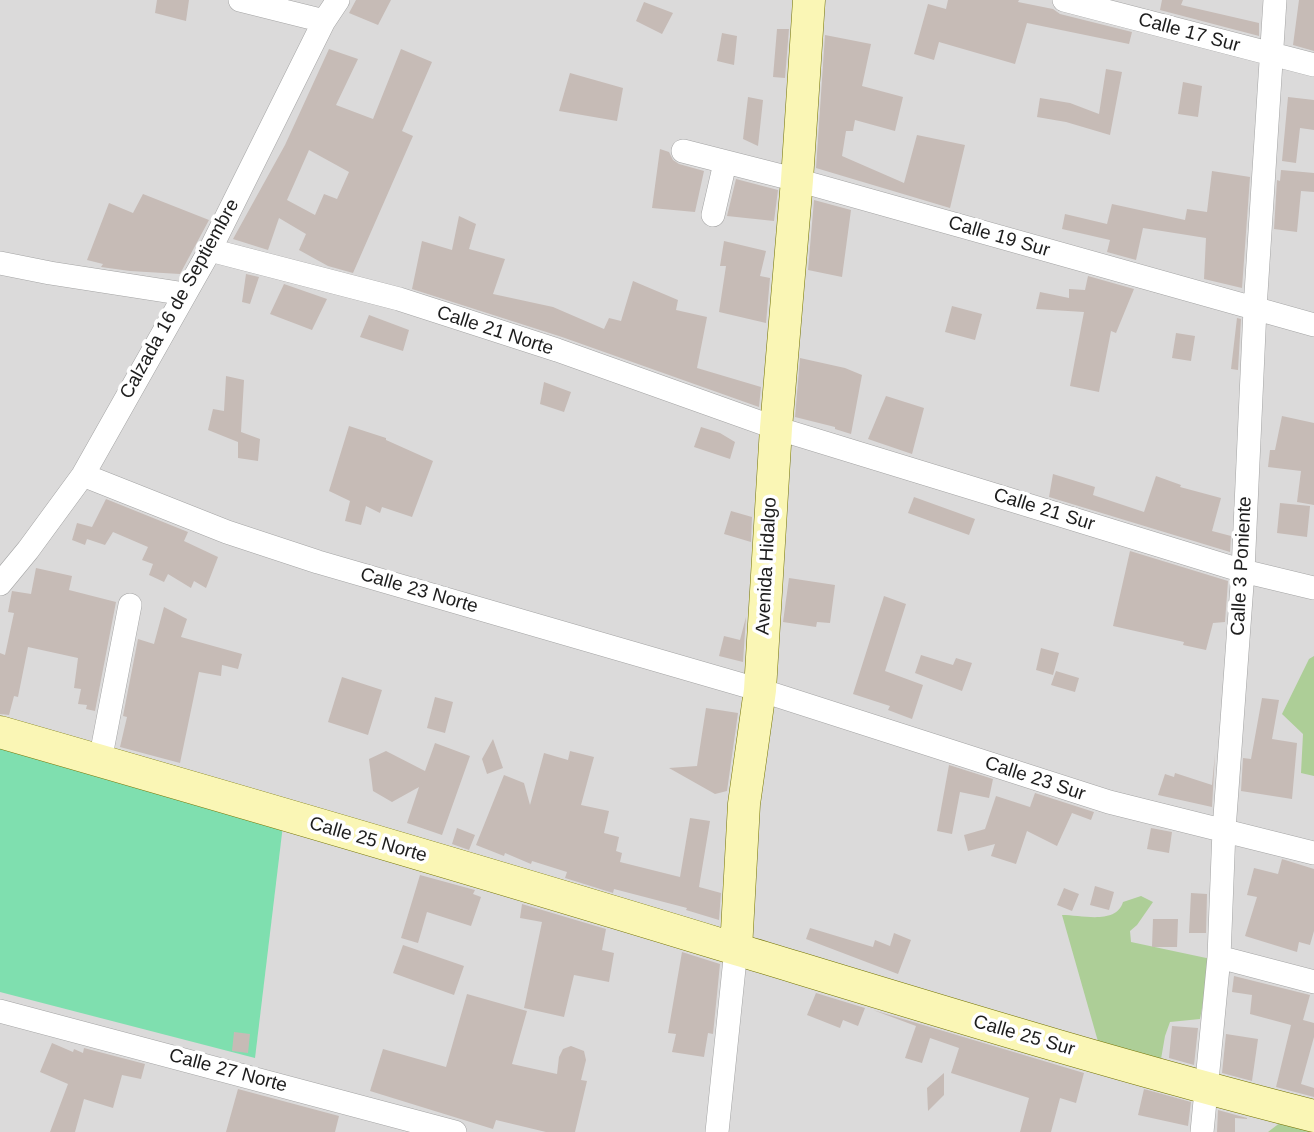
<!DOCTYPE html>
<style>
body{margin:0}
canvas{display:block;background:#eee9e2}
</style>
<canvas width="1314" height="1132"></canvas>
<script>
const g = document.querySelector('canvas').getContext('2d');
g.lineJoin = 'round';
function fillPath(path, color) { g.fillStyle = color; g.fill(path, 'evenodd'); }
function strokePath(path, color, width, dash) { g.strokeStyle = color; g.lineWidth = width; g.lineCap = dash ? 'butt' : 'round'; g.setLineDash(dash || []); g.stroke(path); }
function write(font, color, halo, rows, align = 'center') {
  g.font = font + ' Arial,sans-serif'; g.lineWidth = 7; g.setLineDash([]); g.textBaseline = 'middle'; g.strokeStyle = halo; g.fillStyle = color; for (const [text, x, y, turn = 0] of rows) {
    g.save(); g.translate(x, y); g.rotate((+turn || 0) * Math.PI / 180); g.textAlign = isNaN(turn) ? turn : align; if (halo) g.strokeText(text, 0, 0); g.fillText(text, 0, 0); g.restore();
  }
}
fillPath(new Path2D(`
 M0,0h1314v1132h-1314z`), '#dbdada');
fillPath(new Path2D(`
 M1314,656v120l-13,-3 2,-39 -21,-20 27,-55z
 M1141,896l12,6 -16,23 -7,6 1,11 80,17 -11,60 -30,3 -5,14 -4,23 -62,-14 -37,-130c20,0 54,10 61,-13z
 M1314,1118v14h-46l13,-10z`), '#adce97');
fillPath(new Path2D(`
 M0,744l283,81 -28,233 -255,-66z`), '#7fdfaf');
fillPath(new Path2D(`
 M157,0h32l-3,21 -31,-8z
 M356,0h35l-13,25 -29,-12z
 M948,0h71l-1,2 35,7 7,5 72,18 -3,12 -102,-21 -12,41 -76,-22 -5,18 -20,-6 14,-50 18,5z
 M1162,0h21l-2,5 78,18v13l-99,-26z
 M1299,0h15v51l-21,-6z
 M644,2l29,11 -11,21 -26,-13z
 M777,29h12l-4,49 -12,-1z
 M722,33l15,3 -3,29 -17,-4z
 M825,35l46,9 -9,42 41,11 -8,34 -40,-11 -2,11h-7l-4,25 62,27 13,-48 48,10 -15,63 -134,-40z
 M329,49l29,10 -22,46 37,14 28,-70 31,13 -30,69 11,5 -60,137 -25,-7 -29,-16 7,-16 -27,-16 -11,32 -35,-11 52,-94zM309,150l40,22 -12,27 -13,-5 -9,21 -28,-15z
 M1106,69l16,3 -12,63 -44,-13 -29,-5 3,-19 30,5 29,11z
 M570,73l53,15 -6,33 -58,-10z
 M1183,82l19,4 -4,31 -20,-3z
 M748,97l15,3 -5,46 -15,-7z
 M1288,97l26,3v30l-14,-2 -4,35 -14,-2z
 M660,149l9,3 4,8 6,4 25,7 -9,41 -43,-4z
 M1281,170l33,3v19l-13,-1 -4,41 -23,-3 3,-49 3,1z
 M1212,171l38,6 -8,111 -38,-9 2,-41 -63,-10 -7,32 -29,-8 3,-12 -48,-11 3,-15 42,10 5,-20 73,16 2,-11 20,3z
 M736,179l42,11 -4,31 -47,-5z
 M143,194l66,26 -29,54 -50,-3 -29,-4 2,-3 -16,-4 22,-57 24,10z
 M814,200l37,10 -9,67 -34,-7z
 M459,216l17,8 -7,25 36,10 -12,35 60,13 51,22 5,-11 12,3 12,-40 45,19 -2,10 31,7 -10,51 64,19 -2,20 -197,-70 -150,-48 10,-48 30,9z
 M724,241l42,10 -6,25 10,2 -4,45 -47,-11 7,-46h-6z
 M246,274l13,3 -9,27 -8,-2z
 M1088,276l46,13 -18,44 -5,-2 -12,61 -29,-6 14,-74 -48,-3 4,-17 29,6v-9l16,1z
 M284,284l43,15 -15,31 -42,-16z
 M952,306l30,8 -7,26 -30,-8z
 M369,315l40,15 -6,21 -43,-14z
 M1237,318l4,1 -3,51 -7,-1z
 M1176,333l19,3 -4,25 -19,-3z
 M800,358l45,10 17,7 -11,59 -16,-5v-2l-40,-10z
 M226,376l18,4 -3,52 19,7 -2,22 -20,-3v-16l-30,-12 5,-21 11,2z
 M544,382l27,10 -7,20 -24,-8z
 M886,396l38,12 -12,46 -44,-15z
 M1282,416l32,7v82l-17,-3 4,-31 -33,-4 2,-17h5z
 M349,426l37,12v2l47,21 -21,56 -30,-10 -2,6 -14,-7 -5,19 -16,-4 5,-20 -21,-10z
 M701,427l19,6 15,9 -5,17 -36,-12z
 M1053,474l42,13 -2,8 51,17 12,-36 25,9 -1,2 41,11 -9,33 19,5 -1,16 -181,-55z
 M914,497l61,22 -6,16 -61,-22z
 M106,499l82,33 -4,9 34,16 -12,31 -12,-7 -3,7 -23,-14 -4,8 -15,-7 4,-11 -11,-4 6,-13 -35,-15 -8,13 -18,-6 -2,6 -13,-5 5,-17 15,4z
 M1280,503l30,3 -3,31 -30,-4z
 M731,511l21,6 -1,25 -27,-8z
 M1130,551l98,30 -3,41 -12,1 -7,27 -23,-5 1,-3 -71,-16z
 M36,568l36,8 -3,14 47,12 -21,109 -9,-2 1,-4 -9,-1 3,-15 -7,-1 4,-30 -50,-11 -10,50 -4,-1 -5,19 -9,-1v-61l5,2 9,-42 -6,-1 4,-21 19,3z
 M789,578l46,7 -5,38 -13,-1 -1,5 -33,-5z
 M884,596l22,8 -21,67 38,14 -11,34 -24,-9 2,-4 -37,-12z
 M164,607l23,12 -6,18 61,17 -4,15 -16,-4 -1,11 -22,-4 -19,91 -60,-16 7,-30 -4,-1 15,-77 16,5z
 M746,617l-3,45 -24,-6 5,-20 16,4z
 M1041,648l18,5 -6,22 -17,-5z
 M921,655l32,10 3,-7 16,5 -10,28 -47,-18z
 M1056,671l23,7 -4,14 -24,-7z
 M342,677l40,13 -14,45 -40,-13z
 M435,697l18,5 -8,31 -18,-5z
 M1262,698l17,2 -7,39 25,4 -5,56 -51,-8 2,-33 8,1z
 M706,708l32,5 -11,78 -12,3 -46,-26 28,-2z
 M493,739l10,29 -16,6 -5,-15z
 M435,743l35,13 -28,79 -35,-12 12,-36 -27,15 -19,-11 -4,-32 17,-8 39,20z
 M570,751l24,6 -13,48 28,6 -5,22 15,4 -3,14 6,2 -2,9 60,15 10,-59 20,3 -11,66 22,6 -2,27 -33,-10 1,-2 -73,-19 -1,4 -48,-15 2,-6 -35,-11 -1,3 -26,-11 -1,3 -28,-11 28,-70 20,8 6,22 14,-52 24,7z
 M1215,754l-3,53 -54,-12 7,-21 9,3 1,-4 37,12z
 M949,765l44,14 -4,19 -29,-6 -8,42 -15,-3z
 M1035,793l59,19 -3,8 -19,-7 -15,33 -30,-15 -11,33 -25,-8 4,-12 -27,7 -4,-16 21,-6 11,-33 34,11z
 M457,828l18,7 -6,15 -17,-6z
 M1151,828l21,4 -3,21 -22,-4z
 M1282,859l32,10v62l-4,14 -11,-3 -2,10 -52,-16 12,-39 -10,-2 7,-27 24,6z
 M420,875l55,15 -2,4 8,3 -10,29 -44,-14 -9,31 -17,-5z
 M1095,886l19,6 -5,18 -19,-5z
 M1064,888l15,6 -7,17 -15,-6z
 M1191,893l16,1 -1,39h-17z
 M522,904l84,25 -4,21 12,3 -5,29 -35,-7 -10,42 -40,-9 18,-86 -22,-4z
 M1153,919h25l-1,28h-25z
 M810,928l63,19 2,-7 15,6 4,-13 17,7 -13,34 -92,-35z
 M403,945l61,21 -10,29 -61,-22z
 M682,952l38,12 -7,70 -5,-1 -4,24 -32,-5 4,-18 -8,-1z
 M1234,976l76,19 -7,25 11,3v14l-13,47 13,4v9l-38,-10 15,-62 -41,-11 2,-19 -20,-3z
 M816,993l49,15 -7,18 -15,-6 -3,8 -33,-13z
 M467,994l60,17 -15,53 45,10 2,-17 4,-8 8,-3 13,5 2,9 -5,20 6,1 -12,51h-29l-50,-12 -3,9 -123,-38 13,-42 63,18z
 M873,1010l211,63 -8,30 -16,-5 -9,34h-31l9,-34 -78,-25 8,-25 -29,-10 -8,25 -17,-5 11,-32z
 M1172,1026l26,2 -4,37 -25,-7z
 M234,1032l16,2 -2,19 -16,-2z
 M1226,1034l32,5 -6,42 -30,-8z
 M52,1043l21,9 1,-3 9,4 1,-5 61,16 -4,15 -19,-4 -9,33 -29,-9 -9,33h-25l18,-48 -28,-12z
 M944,1073v22l-16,16 -1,-23z
 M238,1089l101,27 -4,16h-109z
 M1144,1089l47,13 -3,24 -50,-11z
 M1218,1110l29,8v1l-12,-1v14h-18z`), '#c6bbb6');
const street = new Path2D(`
 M240,0l84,21
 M1064,0l250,65
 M683,151l114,29 517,145
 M713,215l12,-52
 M210,250l189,49 158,51 219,78 467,143 71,17
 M0,263l50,10 135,21
 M83,475l144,57 91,30 442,128 349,112 205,51
 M0,584l28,-34 55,-75 127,-225 114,-229 14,-21
 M100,761l30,-156
 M1219,957l95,25
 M0,1011l455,121
 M717,1132l19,-183
 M1202,1132l17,-175 5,-127 19,-259 12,-262 20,-309`);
const secondary = new Path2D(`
 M0,732c247,71 494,143 739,218 191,58 381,117 575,166
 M736,949l8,-145 16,-114 16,-262 21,-248 12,-180`);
strokePath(street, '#a4a4a4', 24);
strokePath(secondary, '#747404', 33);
strokePath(street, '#fff', 23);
strokePath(secondary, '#faf6b5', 32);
write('19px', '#1d1d1d', '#fff', [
 ["Calle 17 Sur",1189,33,15],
 ["Calle 19 Sur",999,237,16],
 ["Calzada 16 de Septiembre",180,299,-61],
 ["Calle 21 Norte",495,331,18],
 ["Calle 21 Sur",1044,510,17],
 ["Avenida Hidalgo",767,566,-87],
 ["Calle 3 Poniente",1242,566,-87],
 ["Calle 23 Norte",419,591,16],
 ["Calle 23 Sur",1035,779,18],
 ["Calle 25 Norte",368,840,16],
 ["Calle 25 Sur",1024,1036,16],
 ["Calle 27 Norte",228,1071,15]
]);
</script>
